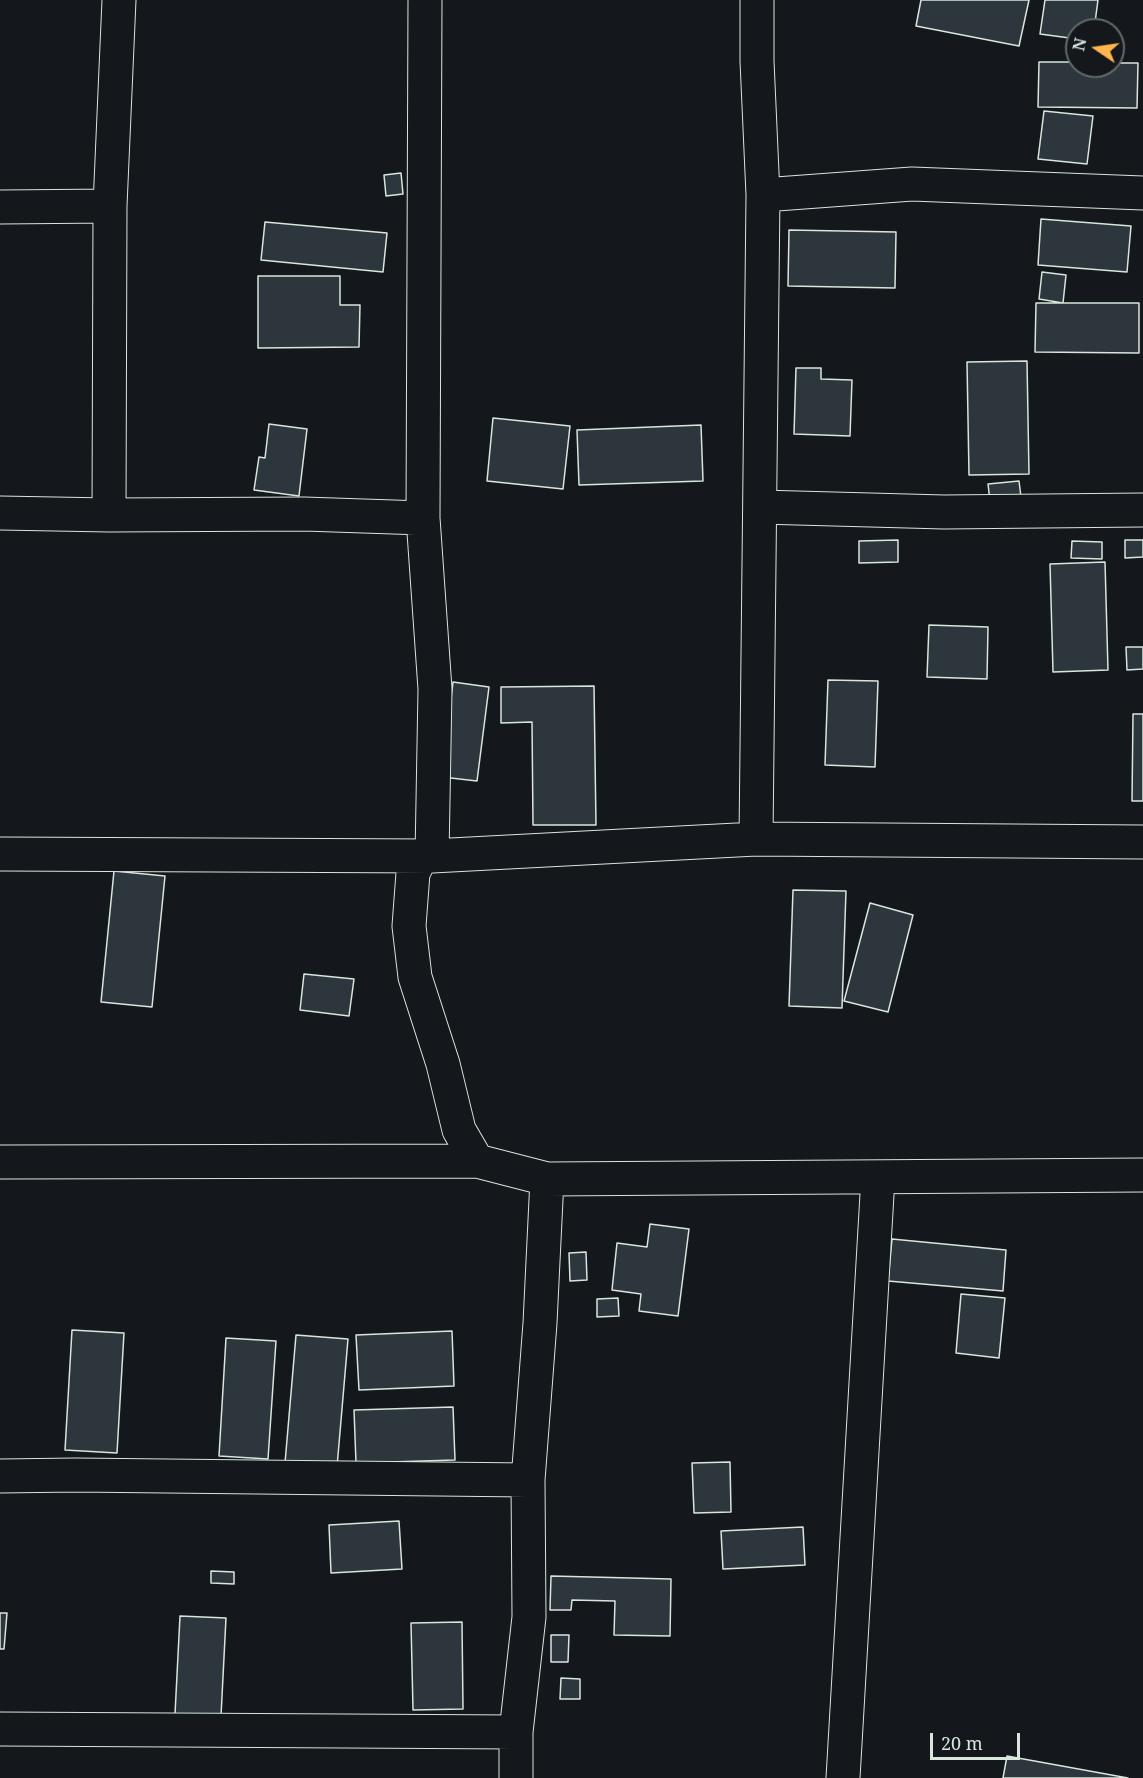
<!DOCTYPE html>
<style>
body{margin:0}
#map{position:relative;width:1143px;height:1778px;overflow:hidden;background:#14181c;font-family:"Noto Serif",serif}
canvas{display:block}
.north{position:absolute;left:1065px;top:18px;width:60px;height:60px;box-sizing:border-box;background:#14181c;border:2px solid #626a69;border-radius:50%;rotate:283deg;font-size:16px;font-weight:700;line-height:24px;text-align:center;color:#d8e6dc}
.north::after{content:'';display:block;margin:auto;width:21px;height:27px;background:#ffb74d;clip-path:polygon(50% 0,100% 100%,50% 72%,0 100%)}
.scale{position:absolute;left:930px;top:1733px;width:90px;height:27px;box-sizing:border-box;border:3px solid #d8e6dc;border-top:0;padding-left:8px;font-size:18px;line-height:21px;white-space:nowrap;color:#d8e6dc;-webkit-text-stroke:4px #14181c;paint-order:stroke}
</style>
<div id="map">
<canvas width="1143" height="1778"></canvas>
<div class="north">N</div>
<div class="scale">20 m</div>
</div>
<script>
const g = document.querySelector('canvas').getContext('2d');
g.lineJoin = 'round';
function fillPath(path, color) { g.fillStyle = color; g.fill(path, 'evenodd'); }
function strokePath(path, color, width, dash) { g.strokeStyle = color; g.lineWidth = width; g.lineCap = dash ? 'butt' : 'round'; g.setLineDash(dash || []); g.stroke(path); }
const building = new Path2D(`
 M921,0h108l-10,46 -103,-20z
 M1045,0h53l-4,30h-17v9l-37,-5z
 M1039,62h38v4h36v-3h25l-1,45 -99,-1z
 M1044,111l49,5 -6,48 -49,-5z
 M401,173l2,21 -17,2 -2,-21z
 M1041,219l90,7 -4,46 -89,-7z
 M265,222l122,11 -4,39 -122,-12z
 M789,230l107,2 -1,56 -107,-2z
 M1042,272l24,3 -3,28 -24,-4z
 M258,276h82v29h20l-1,42 -101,1z
 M1036,303h103v50l-104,-1z
 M1027,361l2,113 -60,1 -2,-113z
 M796,368h25v11l31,1 -2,56 -56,-2z
 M493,418l77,8 -7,63 -76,-8z
 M269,424l38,5 -8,67 -45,-6 5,-33 6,1z
 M701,425l2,56 -124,4 -2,-55z
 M1019,481l2,16 -31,4 -2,-17z
 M898,540v22l-39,1v-22z
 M1125,540h18v17l-18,1z
 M1072,541l30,1v17l-31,-1z
 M1105,562l3,108 -55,2 -3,-108z
 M929,625l59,2 -1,52 -60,-2z
 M1126,647h17v22l-16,1z
 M828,680l50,1 -3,86 -50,-2z
 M453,682l36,5 -12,94 -35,-4z
 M594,686l2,139h-63l-1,-103 -31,1v-36z
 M1133,714h10v87h-11z
 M114,871l51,5 -13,131 -51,-5z
 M793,890l53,1 -4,117 -53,-2z
 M870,903l43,12 -25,97 -44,-11z
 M304,974l50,5 -5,37 -49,-6z
 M650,1224l39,5 -11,87 -39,-5 2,-17 -29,-4 5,-47 30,4z
 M892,1239l114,11 -3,41 -115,-10z
 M586,1252l1,28 -17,1 -1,-28z
 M961,1294l44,4 -6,60 -43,-5z
 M618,1298l1,18 -22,1v-18z
 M72,1330l52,3 -7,120 -52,-3z
 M452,1331l2,55 -95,4 -3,-55z
 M296,1335l52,4 -11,128 -52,-4z
 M226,1338l50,3 -8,118 -49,-3z
 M453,1407l2,53 -99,3 -2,-53z
 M730,1462l1,50 -37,1 -2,-50z
 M399,1521l3,48 -71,4 -2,-48z
 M803,1527l2,38 -82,4 -2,-38z
 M211,1571l23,1v12l-23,-1z
 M551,1576l120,3 -1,57 -56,-1 1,-34 -43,-1 -1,10h-21z
 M0,1613h7l-3,36h-4z
 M180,1616l46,2 -5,98 -46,-2z
 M462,1622l1,87 -50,1 -2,-87z
 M551,1635h18l-1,27h-17z
 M561,1678l19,1v20h-20z
 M1007,1756l121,22h-125z`);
fillPath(building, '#2c363c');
strokePath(building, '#d8e6dc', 1.5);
const minor = new Path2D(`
 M425,0l-2,518 12,171 -3,167 -11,1 -8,16 -4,53 6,51 28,87 16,66 18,31
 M763,195l149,-11 231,9
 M0,207l110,-1
 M760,507l184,5 199,-2
 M0,513l109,2 195,-1 119,4
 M109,515l1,-309 9,-206
 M756,839l7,-644 -6,-134v-61
 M0,854l432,2 324,-17 387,3
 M0,1162l477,-1 70,18 596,-4
 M0,1476l76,-1 452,5
 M0,1729l516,3
 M516,1778v-46l13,-115 -1,-137 12,-157 7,-144
 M843,1778l35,-601`);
strokePath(minor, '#d8e6dc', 35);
strokePath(minor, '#14181c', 33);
</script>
